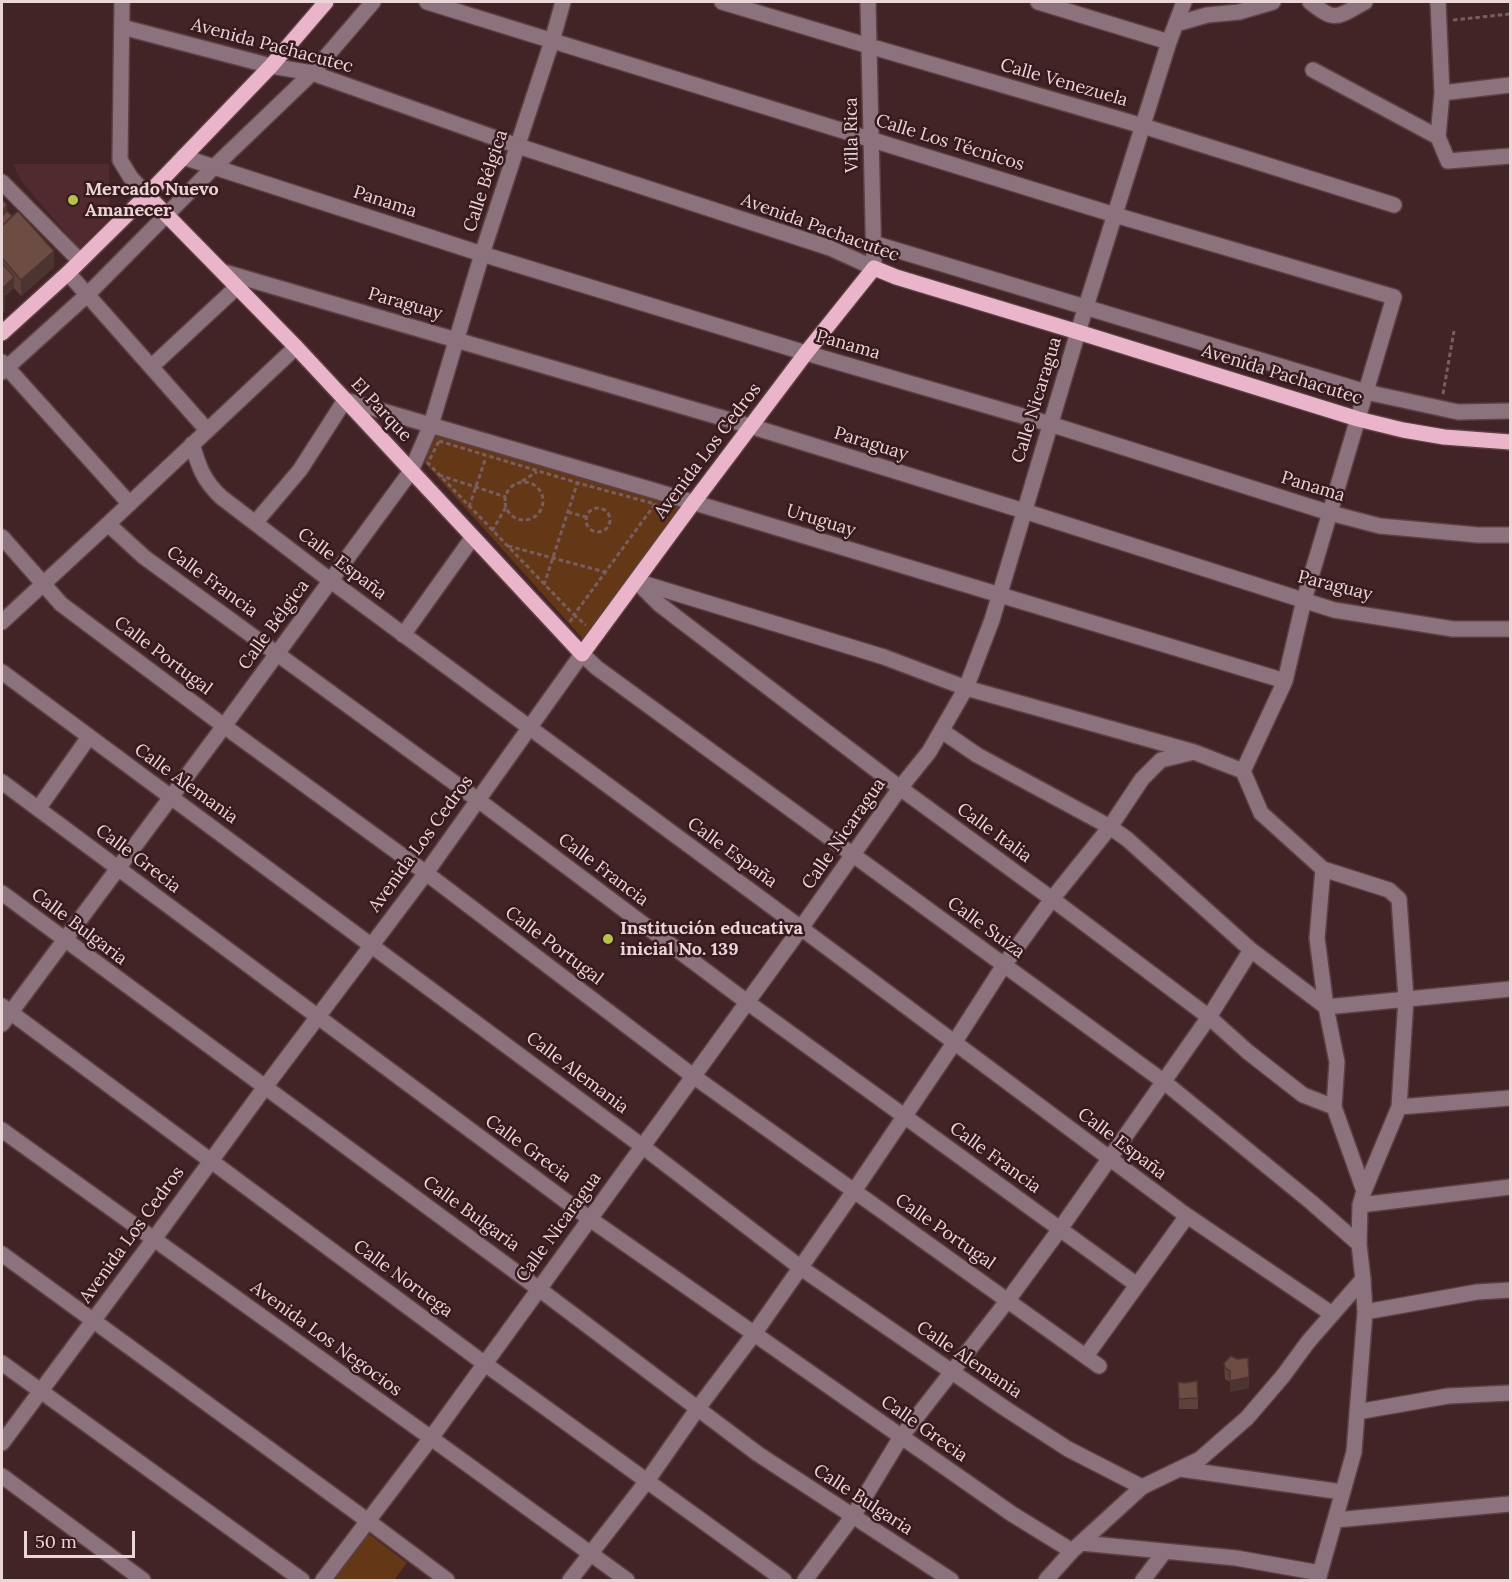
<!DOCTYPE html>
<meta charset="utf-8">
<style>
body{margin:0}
#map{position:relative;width:1512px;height:1582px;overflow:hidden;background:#422427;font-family:Lora,serif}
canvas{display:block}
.frame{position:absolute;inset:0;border:3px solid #ead5d7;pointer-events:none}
.scale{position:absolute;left:24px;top:1531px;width:111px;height:27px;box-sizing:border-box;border:3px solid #ead5d7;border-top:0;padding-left:8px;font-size:18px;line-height:21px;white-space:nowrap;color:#ead5d7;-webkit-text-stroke:4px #371a1d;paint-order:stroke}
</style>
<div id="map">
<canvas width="1512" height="1582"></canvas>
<div class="frame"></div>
<div class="scale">50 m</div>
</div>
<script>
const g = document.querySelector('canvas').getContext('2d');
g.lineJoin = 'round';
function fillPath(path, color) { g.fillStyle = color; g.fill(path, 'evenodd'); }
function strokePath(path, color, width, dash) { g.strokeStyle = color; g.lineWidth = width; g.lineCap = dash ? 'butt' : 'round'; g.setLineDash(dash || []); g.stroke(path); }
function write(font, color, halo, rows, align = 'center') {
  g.font = font + ' Lora,serif'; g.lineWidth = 5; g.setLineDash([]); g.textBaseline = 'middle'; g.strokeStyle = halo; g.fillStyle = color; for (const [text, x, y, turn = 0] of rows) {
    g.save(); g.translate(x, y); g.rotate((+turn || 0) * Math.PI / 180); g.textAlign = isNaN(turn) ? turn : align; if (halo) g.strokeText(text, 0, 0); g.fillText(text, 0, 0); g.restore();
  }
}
fillPath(new Path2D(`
 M13,164h96v55l-30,29 -57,-66z`), '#502a2e');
fillPath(new Path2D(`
 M438,431l245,75 -100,133 -159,-177z
 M369,1534l38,29 -13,17h-61z`), '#643817');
const minor = new Path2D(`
 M122,2l-2,158 11,18 16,17
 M427,2l688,213 279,82 -90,303 -19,81 -42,90
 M722,2l147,44 274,80 251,79
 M1038,2l131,40
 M1310,2c26,21 27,15 55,0
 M1438,2l4,91 -4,44 10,24 62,-5
 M1176,24l31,-9 32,-3 34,-10
 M122,27l149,39 41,7 206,73 312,102 44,20 -6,-266
 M1313,70l125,67
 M1442,93l68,-8
 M183,157l299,97 324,99 244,71 280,89 50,13 98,9h32
 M2,182l78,79
 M873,243l493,149 92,20 52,-1
 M224,272l526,154 274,85 310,99 119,19h57
 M68,273l139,157
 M2,362l127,141
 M151,367l87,-81
 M2,372l85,-77 127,-128 98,-94 61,-71
 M192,444c7,23 11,36 29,53l110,84 470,347 382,285 149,101
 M255,523l45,-53 45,-70 314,92 626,189
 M108,524l36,33 334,243 269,202 390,283
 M2,537l59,67 163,122 202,147 267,203 406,290
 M636,581l23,23 241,184 152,111 157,118 39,35 55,43 31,12
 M639,582l245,75 82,31 228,64 49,19
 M2,622l106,-98 188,-177
 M403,635l70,-98
 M2,672l640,474 159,122 205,141 62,40 74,38
 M942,731l35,24 133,72 17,12 124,111 75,57 184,-18
 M1243,771l18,42 62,56 66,21 10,9 7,100 -7,108 -35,84
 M2,782l588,437 422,295 60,37
 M38,809l51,-72
 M2,893l537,396 219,165 193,126
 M2,1006l483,358 299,216
 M2,1024l222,-298 187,-255 20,-46 51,-171 70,-213 11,-39
 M1399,1107l111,-9
 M2,1130l429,308 196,142
 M1360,1205l150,-18
 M2,1254l366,267 79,59
 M1365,1312l112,-20 33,-2
 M1086,1356l101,-140
 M2,1363l300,217
 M1357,1412l91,-16 62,-3
 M2,1443l152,-204 111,-152 161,-214 156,-219 15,14 566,413 148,121 48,42
 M1180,1469l162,23
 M2,1476l141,104
 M1335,1520l175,-16
 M1081,1543l155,15 84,15
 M323,1580l108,-142 370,-510 99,-140 29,-36 37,-64 26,-68 86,-288 91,-290 15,-40
 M570,1580l77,-99 51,-73 56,-74 100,-143 100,-148 50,-78 48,-66 58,-72 32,-48 19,-19 33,-8
 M805,1580l48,-64 48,-79 107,-137 52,-71 149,-212 42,-67
 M1046,1580l26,-29 70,-64 58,-28 47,-41 36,-42 25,-34 55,-63
 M1143,1580l22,-29
 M1318,1580l36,-128 11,-140 -2,-33 -4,-35 1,-39 4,-14 -30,-84 3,-45 -11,-55 -9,-69 6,-69`);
const major = new Path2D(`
 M147,195l149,152 286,307 111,-151 113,-150 68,-85 22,9 182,55 280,87 45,11 41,7 66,5
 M2,333l66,-60 79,-78 124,-129 55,-64`);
strokePath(minor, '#5d4043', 18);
strokePath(major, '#5d4043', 18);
strokePath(new Path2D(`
 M1453,20l57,-6
 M1443,394l11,-63
 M439,441l139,42 77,21 -81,111 -146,-152z
 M439,475l67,22
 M522,481l15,-9
 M505 501a19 19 0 1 1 38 0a19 19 0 1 1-38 0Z
 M469,507l17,-50
 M586 520a12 12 0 1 1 24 0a12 12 0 1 1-24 0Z
 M568,512l18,5
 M492,531l14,-24
 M508,546l97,26
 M544,585l33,-101
 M570,622l4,-7 12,10`), '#795e61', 3, [4.5, 3]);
strokePath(minor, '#8c727c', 15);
strokePath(major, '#eab5ca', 15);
fillPath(new Path2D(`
 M2,199l5,12 47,56 -33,29 -7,-8 -9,8v14l-3,4z
 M1224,1363l25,25 -19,4v-10l-5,-3z
 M1178,1382l20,16v11h-19z`), '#5e413a');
fillPath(new Path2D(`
 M7,205v11l-5,6v-11z
 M54,251v16l-33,29v-16z
 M14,277v11l-9,8v14l-3,4v-25z
 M1249,1377v11l-19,4v-11z`), '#4c3530');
const building = new Path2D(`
 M2,199l5,6 -5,6z
 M7,211l5,5 -10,10v-10z
 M18,211l36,40 -33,29 -19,-22v-32z
 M2,263l12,14 -12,12z
 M2,290l3,4 -3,4z
 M1231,1356l6,3 11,-1 1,19 -19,4v-10l-5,-3 -1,-5z
 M1197,1381l1,17 -19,1 -1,-17 7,1z`);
fillPath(building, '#6d4c44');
strokePath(building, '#4c3530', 1.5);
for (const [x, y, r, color] of [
 [73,200,6,"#b3c24b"],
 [608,939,6,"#b3c24b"]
]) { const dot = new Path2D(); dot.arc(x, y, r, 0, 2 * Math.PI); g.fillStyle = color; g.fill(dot); strokePath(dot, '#371a1d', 2); }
write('18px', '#ead5d7', '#371a1d', [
 ["Avenida Pachacutec",272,46,15],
 ["Calle Venezuela",1064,83,16],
 ["Villa Rica",852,135,-91],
 ["Calle Los Técnicos",950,143,17],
 ["Calle Bélgica",486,181,-72],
 ["Panama",385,202,18],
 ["Avenida Pachacutec",820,228,20],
 ["Paraguay",405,304,16],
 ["Panama",848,345,16],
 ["Avenida Pachacutec",1282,375,17],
 ["Calle Nicaragua",1037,400,-73],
 ["El Parque",381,410,47],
 ["Paraguay",871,444,17],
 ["Avenida Los Cedros",708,451,-53],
 ["Panama",1313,487,17],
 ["Uruguay",821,521,17],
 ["Calle España",342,564,37],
 ["Calle Francia",212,582,36],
 ["Paraguay",1335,586,14],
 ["Calle Bélgica",274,625,-54],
 ["Calle Portugal",163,656,37],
 ["Calle Alemania",186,784,36],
 ["Calle Italia",994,833,36],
 ["Calle Nicaragua",844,834,-55],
 ["Avenida Los Cedros",421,844,-54],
 ["Calle España",732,853,36],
 ["Calle Grecia",138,859,37],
 ["Calle Francia",603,870,37],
 ["Calle Bulgaria",79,927,37],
 ["Calle Suiza",986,928,36],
 ["Calle Portugal",554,946,37],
 ["Calle Alemania",577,1073,37],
 ["Calle España",1122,1144,37],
 ["Calle Grecia",528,1149,36],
 ["Calle Francia",995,1158,36],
 ["Calle Bulgaria",471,1214,36],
 ["Calle Nicaragua",559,1227,-54],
 ["Calle Portugal",945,1232,35],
 ["Avenida Los Cedros",132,1235,-54],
 ["Calle Noruega",403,1279,36],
 ["Avenida Los Negocios",326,1339,36],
 ["Calle Alemania",969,1360,34],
 ["Calle Grecia",924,1429,35],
 ["Calle Bulgaria",863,1500,33]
]);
write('bold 18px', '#ead5d7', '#371a1d', [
 ["Mercado Nuevo",85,190],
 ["Amanecer",85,211],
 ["Institución educativa",620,929],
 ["inicial No. 139",620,950]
], 'left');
</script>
